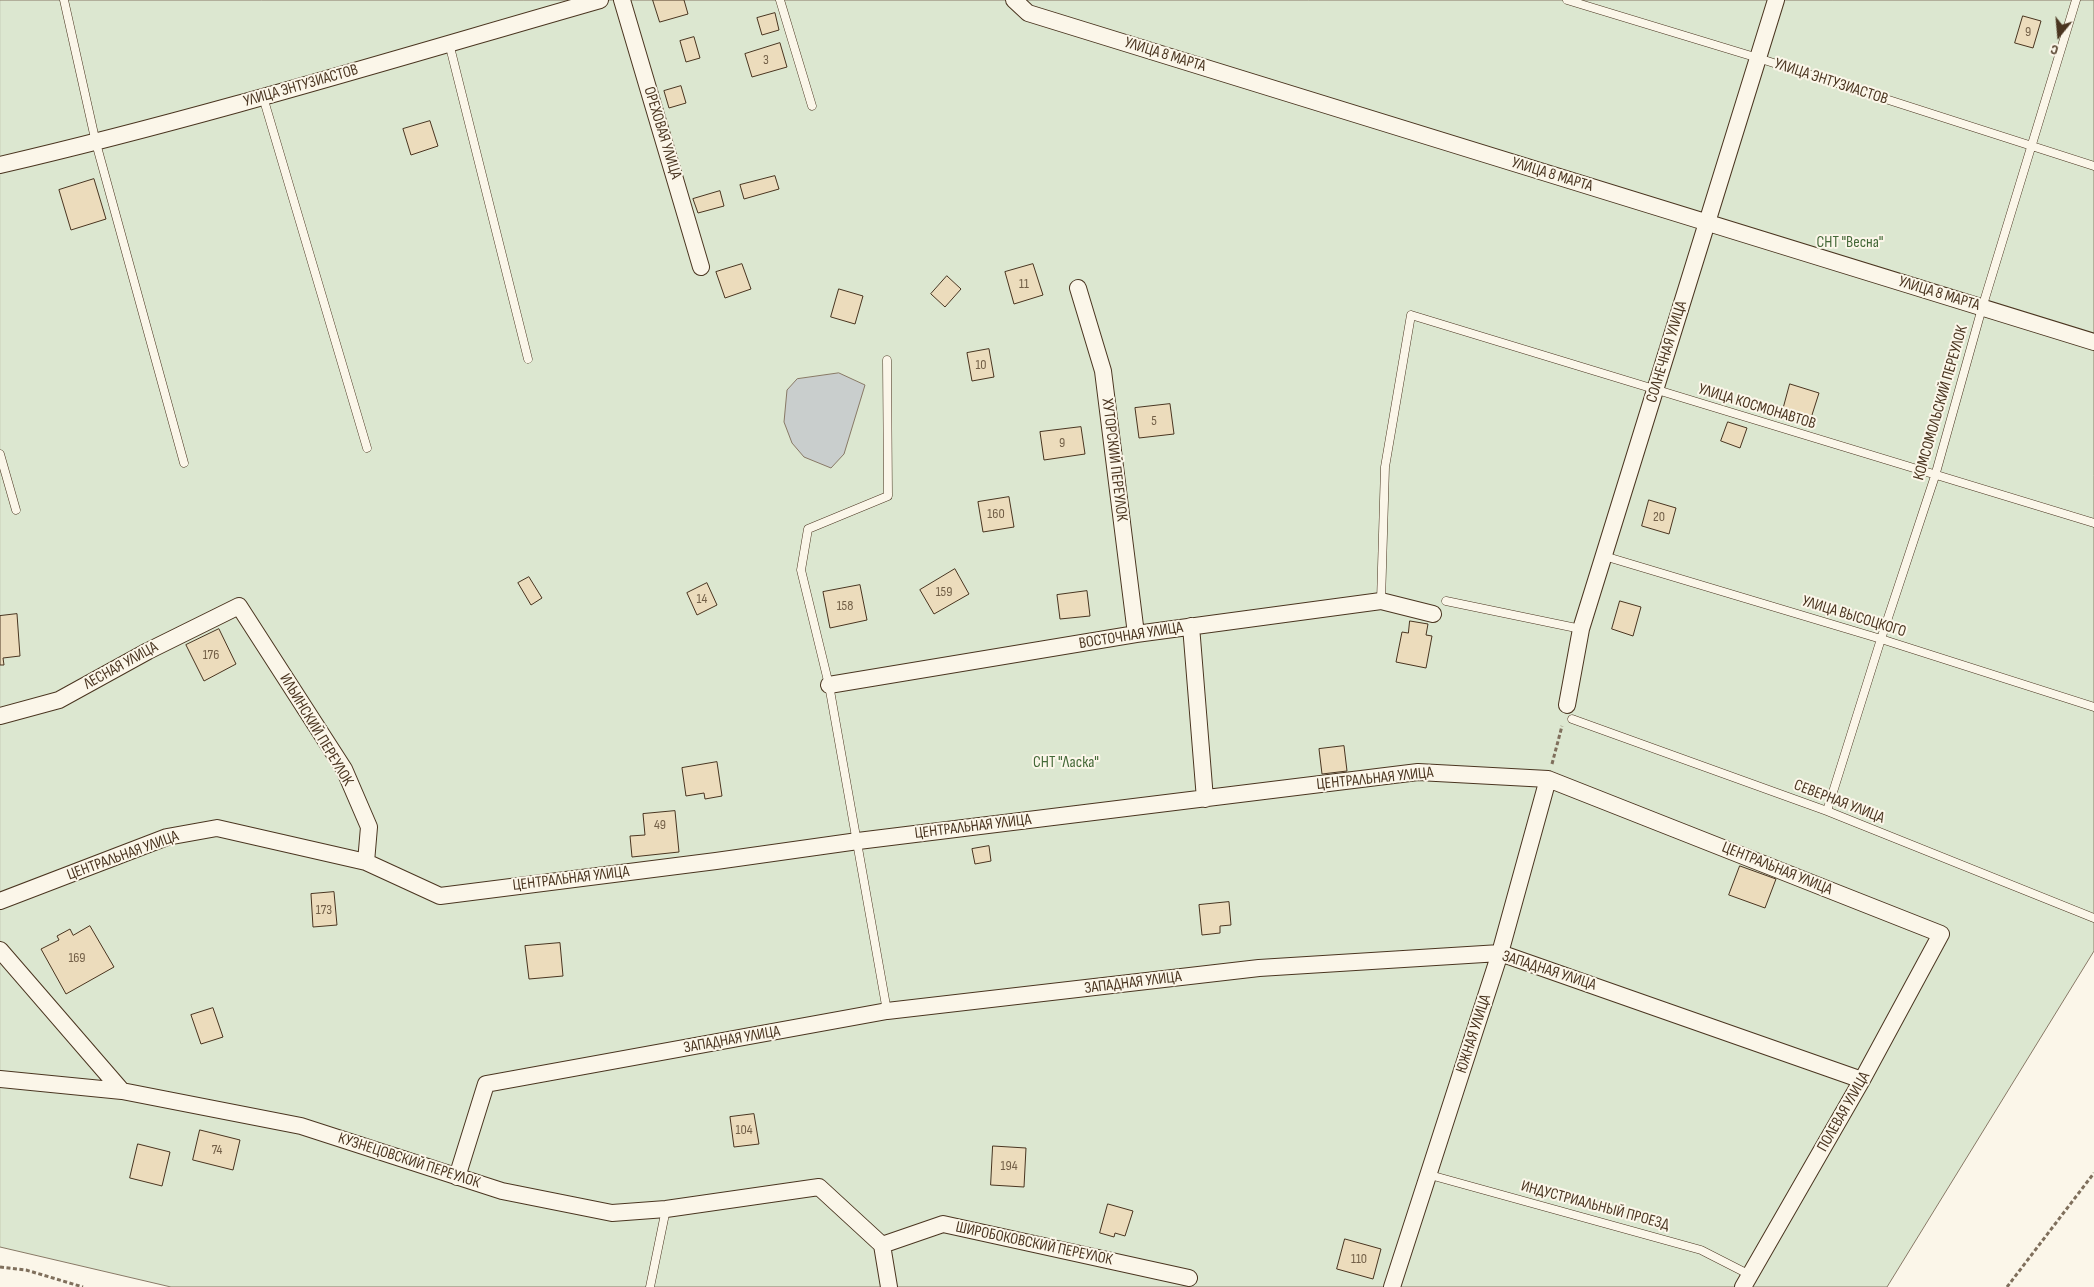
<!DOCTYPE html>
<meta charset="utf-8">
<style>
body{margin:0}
#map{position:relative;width:2094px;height:1287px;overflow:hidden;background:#fbf6e9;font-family:"Sofia Sans Condensed",sans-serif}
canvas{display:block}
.north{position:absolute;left:2034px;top:10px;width:50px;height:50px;-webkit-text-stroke:4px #fbf6e9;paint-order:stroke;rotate:197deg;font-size:14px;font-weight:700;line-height:20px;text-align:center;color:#4a3520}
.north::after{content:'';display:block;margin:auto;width:18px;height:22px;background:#4a3520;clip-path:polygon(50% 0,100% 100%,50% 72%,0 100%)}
</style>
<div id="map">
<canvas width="2094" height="1287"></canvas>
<div class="north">С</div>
</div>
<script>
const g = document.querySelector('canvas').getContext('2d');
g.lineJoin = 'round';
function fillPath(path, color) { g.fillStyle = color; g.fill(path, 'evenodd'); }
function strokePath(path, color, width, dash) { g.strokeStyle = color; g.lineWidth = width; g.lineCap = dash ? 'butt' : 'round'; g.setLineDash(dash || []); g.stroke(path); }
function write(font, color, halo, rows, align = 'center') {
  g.font = font + ' "Sofia Sans Condensed",sans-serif'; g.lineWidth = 4; g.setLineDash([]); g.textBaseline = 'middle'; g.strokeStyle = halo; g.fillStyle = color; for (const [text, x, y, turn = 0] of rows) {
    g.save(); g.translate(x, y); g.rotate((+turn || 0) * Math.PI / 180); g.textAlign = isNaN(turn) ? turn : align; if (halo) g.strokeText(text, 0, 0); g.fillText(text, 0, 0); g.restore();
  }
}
const green = new Path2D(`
 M0,0h2094v951l-207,336h-1716l-171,-40z`);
fillPath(green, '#dce7d0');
strokePath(green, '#887966', 1);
const water = new Path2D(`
 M839,373l26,12 -21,69 -13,14 -27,-11 -12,-14 -8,-21 3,-32 10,-11z`);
fillPath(water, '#c9cecd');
strokePath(water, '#887966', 1);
const building = new Path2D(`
 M653,0h31l4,14 -28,8z
 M775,13l4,17 -17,5 -5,-17z
 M2023,16l18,5 -8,27 -18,-5z
 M694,37l6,21 -14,4 -6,-21z
 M780,43l7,24 -35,10 -7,-23z
 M681,86l5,17 -17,5 -5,-17z
 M430,121l8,25 -27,9 -8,-26z
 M775,176l4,13 -35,10 -4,-14z
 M94,179l12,40 -35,11 -12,-40z
 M720,191l4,15 -26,7 -5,-14z
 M742,264l9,25 -26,9 -9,-26z
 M1033,264l10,31 -29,9 -9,-32z
 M947,276l14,13 -16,18 -14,-13z
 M839,289l24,7 -8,28 -24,-7z
 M989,349l5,28 -22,4 -5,-28z
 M1790,384l29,9 -8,25 -28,-8z
 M1170,404l4,30 -35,4 -4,-30z
 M1728,422l19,6 -7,20 -19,-7z
 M1081,427l4,27 -41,6 -4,-28z
 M1009,497l5,30 -31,5 -5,-30z
 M1649,500l27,8 -7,26 -27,-8z
 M955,569l14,25 -35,20 -14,-24z
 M529,577l13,21 -11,7 -13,-22z
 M707,583l10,22 -20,10 -10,-22z
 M860,585l7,35 -37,8 -7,-36z
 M1087,591l3,25 -30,3 -3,-24z
 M1620,601l21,6 -8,29 -21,-7z
 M17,614l3,42 -17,2 1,7h-4v-49z
 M1410,621l18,3 -2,11 6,1 -6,32 -30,-6 6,-30 6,1z
 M219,629l17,35 -32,17 -18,-36z
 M1344,746l3,25 -25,3 -3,-25z
 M717,762l5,34 -17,3 -1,-6 -18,3 -4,-28z
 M675,811l4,41 -47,5 -2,-21 15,-1 -2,-21z
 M989,846l2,15 -16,3 -3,-15z
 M1740,866l36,13 -11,29 -36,-13z
 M334,892l3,33 -24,2 -2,-33z
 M1229,902l2,23 -11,1v7l-18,2 -3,-30z
 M90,926l24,41 -48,27 -25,-45 18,-9 -2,-4 13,-7 3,6z
 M560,943l3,33 -34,3 -4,-33z
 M213,1008l10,29 -22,7 -10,-29z
 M754,1114l5,30 -25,3 -4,-30z
 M200,1130l40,10 -7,30 -40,-10z
 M138,1144l32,8 -8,34 -32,-8z
 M993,1146l33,2 -2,39 -33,-2z
 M1108,1204l25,7 -8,25 -10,-3 -1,4 -14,-4z
 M1345,1239l36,10 -8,30 -36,-10z`);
fillPath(building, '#ecdcbc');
strokePath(building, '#4a3520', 1);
const lane = new Path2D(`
 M64,0l32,143 88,320
 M780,0l32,106
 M1567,0l191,58 336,108
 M449,43l79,316
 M263,97l104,351
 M0,454l16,56
 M1604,556l277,83 213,68
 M1381,601l4,-134 26,-152 683,208
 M1446,601l135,28
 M1572,719l255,92 267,107
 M1827,811l54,-172 54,-163 47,-168 94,-308
 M887,1011l-58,-326 -28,-115 7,-41 80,-33 -1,-136
 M1430,1175l271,75 49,25
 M650,1287l16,-78`);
const street = new Path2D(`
 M622,0l79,267
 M1014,0l14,13 1066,329
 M0,165c202,-47 401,-108 600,-165
 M1078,288l25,83 33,263
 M1191,626l14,173
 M829,685l307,-51 245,-33 52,13
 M1567,705l14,-76 195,-629
 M0,716l59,-16 89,-49 91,-45 105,163 25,58 -3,35
 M0,901l167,-64 50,-9 149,34 74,34 276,-35 142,-20 560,-69 130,7 393,155 -79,146 -119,207
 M0,950l122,141
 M0,1079l122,12 179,35 201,65 110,22 54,-4 153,-22 63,58 7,42
 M457,1177l29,-93 401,-73 372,-43 241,-15 362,127
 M882,1245l61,-21 246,54
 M1392,1287l108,-334 48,-174`);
strokePath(lane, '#4a3520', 9);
strokePath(street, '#4a3520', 18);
strokePath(new Path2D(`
 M1552,764l10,-38
 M0,1267l26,3 57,17
 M2007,1287l87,-114`), '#7f6f5c', 3, [4, 2.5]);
strokePath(lane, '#fbf6e9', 8);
strokePath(street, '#fbf6e9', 16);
write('14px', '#725f47', null, [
 ["9",2028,32],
 ["3",766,60],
 ["11",1024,284],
 ["10",981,365],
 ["5",1154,421],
 ["9",1062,443],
 ["160",996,514],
 ["20",1659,517],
 ["159",944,592],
 ["14",702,599],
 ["158",845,606],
 ["176",211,655],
 ["49",660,825],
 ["173",324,910],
 ["169",77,958],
 ["104",744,1130],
 ["74",217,1150],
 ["194",1009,1166],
 ["110",1359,1259]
]);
write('16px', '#4a3520', '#fbf6e9', [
 ["УЛИЦА 8 МАРТА",1165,55,17],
 ["УЛИЦА ЭНТУЗИАСТОВ",1831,82,18],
 ["УЛИЦА ЭНТУЗИАСТОВ",301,86,-16],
 ["ОРЕХОВАЯ УЛИЦА",662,133,73],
 ["УЛИЦА 8 МАРТА",1552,175,17],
 ["УЛИЦА 8 МАРТА",1939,294,17],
 ["СОЛНЕЧНАЯ УЛИЦА",1667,352,-73],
 ["КОМСОМОЛЬСКИЙ ПЕРЕУЛОК",1941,403,-74],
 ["УЛИЦА КОСМОНАВТОВ",1757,407,17],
 ["ХУТОРСКИЙ ПЕРЕУЛОК",1114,460,83],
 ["УЛИЦА ВЫСОЦКОГО",1854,617,17],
 ["ВОСТОЧНАЯ УЛИЦА",1131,636,-9],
 ["ЛЕСНАЯ УЛИЦА",121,666,-29],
 ["ИЛЬИНСКИЙ ПЕРЕУЛОК",316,730,59],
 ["ЦЕНТРАЛЬНАЯ УЛИЦА",1375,779,-6],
 ["СЕВЕРНАЯ УЛИЦА",1839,802,21],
 ["ЦЕНТРАЛЬНАЯ УЛИЦА",973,827,-7],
 ["ЦЕНТРАЛЬНАЯ УЛИЦА",123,856,-20],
 ["ЦЕНТРАЛЬНАЯ УЛИЦА",1777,869,22],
 ["ЦЕНТРАЛЬНАЯ УЛИЦА",571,879,-7],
 ["ЗАПАДНАЯ УЛИЦА",1549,971,18],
 ["ЗАПАДНАЯ УЛИЦА",1133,983,-7],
 ["ЮЖНАЯ УЛИЦА",1474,1034,-72],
 ["ЗАПАДНАЯ УЛИЦА",732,1040,-10],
 ["ПОЛЕВАЯ УЛИЦА",1844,1112,-60],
 ["КУЗНЕЦОВСКИЙ ПЕРЕУЛОК",409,1161,18],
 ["ИНДУСТРИАЛЬНЫЙ ПРОЕЗД",1595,1206,15],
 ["ШИРОБОКОВСКИЙ ПЕРЕУЛОК",1034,1244,12]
]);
write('16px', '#436837', '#fbf6e9', [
 ["СНТ \"Весна\"",1850,243],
 ["СНТ \"Ласка\"",1066,763]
]);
</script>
